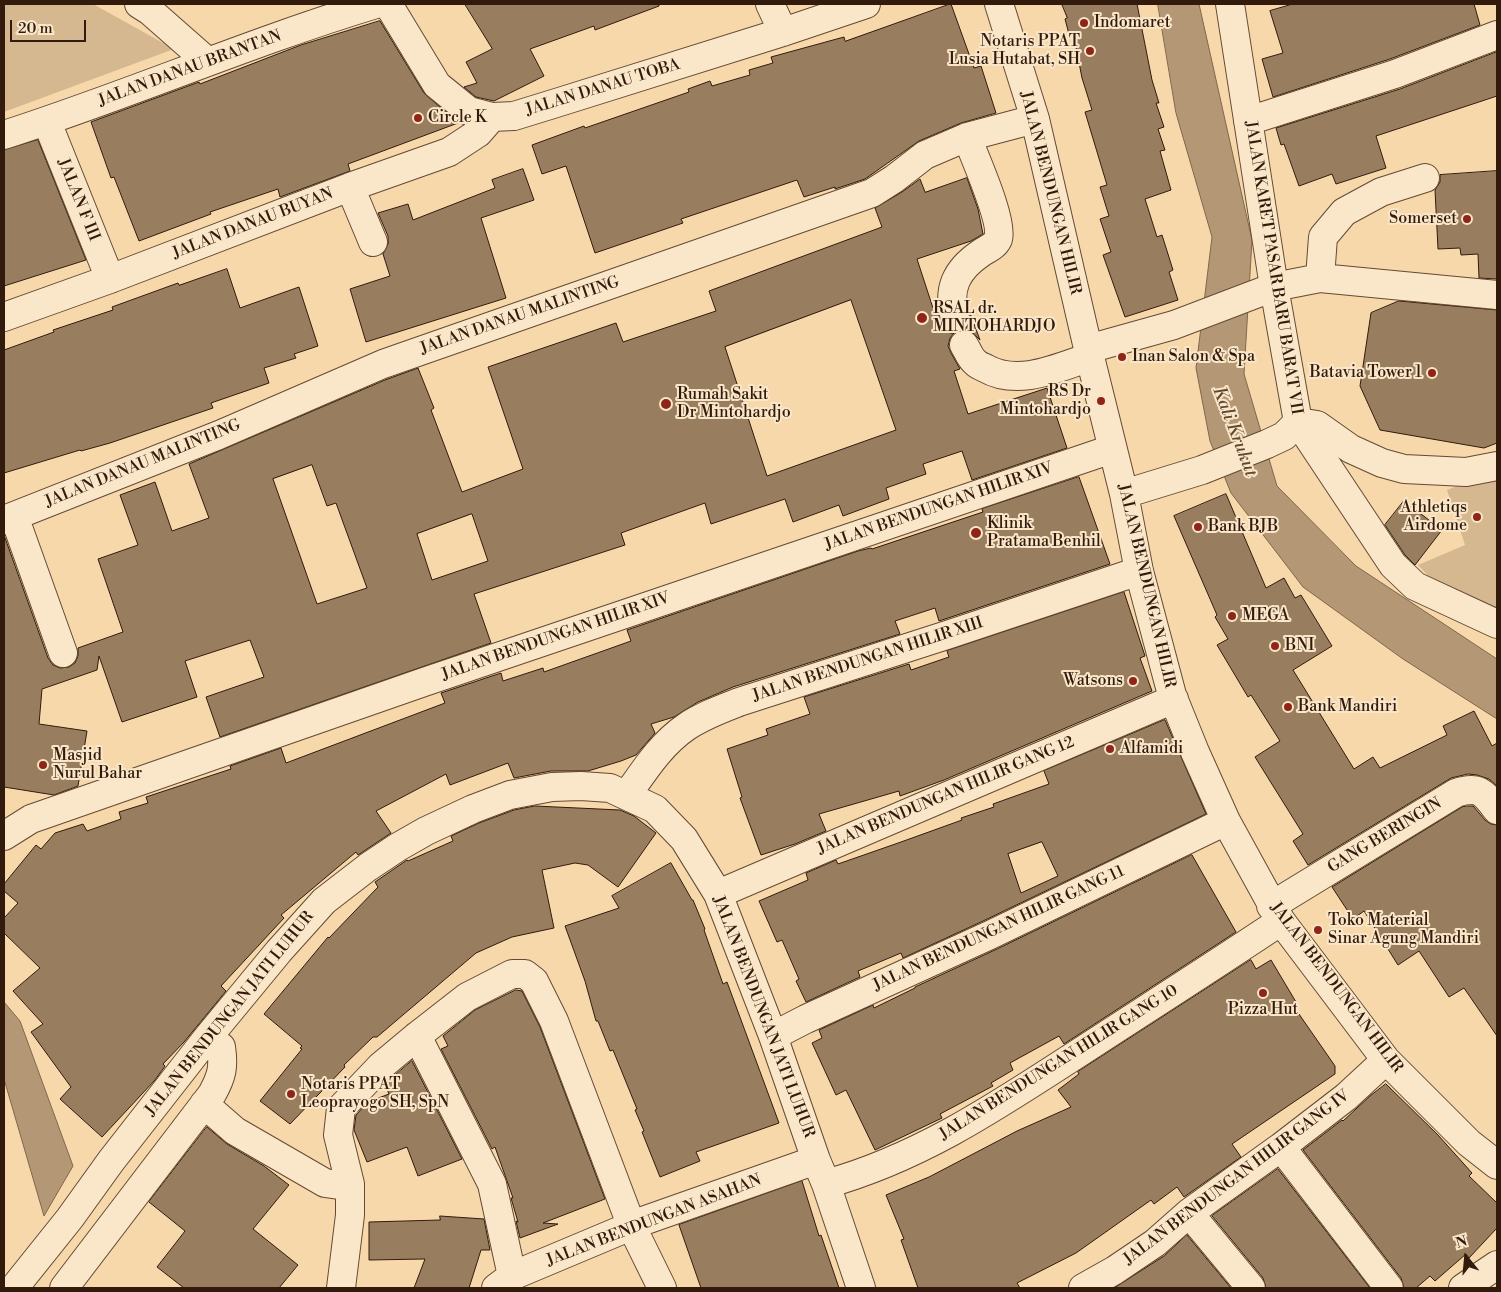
<!DOCTYPE html>
<style>
body{margin:0}
#map{position:relative;width:1501px;height:1292px;overflow:hidden;background:#f7d8ab;font-family:"Libre Bodoni",serif}
canvas{display:block}
.frame{position:absolute;inset:0;border:5px solid #321b0d;pointer-events:none}
.north{position:absolute;left:1441px;top:1232px;width:50px;height:50px;-webkit-text-stroke:4px #fae6c8;paint-order:stroke;rotate:343deg;font-size:14px;font-weight:700;line-height:20px;text-align:center;color:#321b0d}
.north::after{content:'';display:block;margin:auto;width:18px;height:22px;background:#321b0d;clip-path:polygon(50% 0,100% 100%,50% 72%,0 100%)}
.scale{position:absolute;left:10px;top:20px;width:76px;height:22px;box-sizing:border-box;border:2px solid #321b0d;border-top:0;padding-left:6px;font-size:15px;line-height:18px;white-space:nowrap;color:#321b0d;-webkit-text-stroke:4px #fae6c8;paint-order:stroke}
</style>
<div id="map">
<canvas width="1501" height="1292"></canvas>
<div class="frame"></div>
<div class="north">N</div>
<div class="scale">20 m</div>
</div>
<script>
const g = document.querySelector('canvas').getContext('2d');
g.lineJoin = 'round';
function fillPath(path, color) { g.fillStyle = color; g.fill(path, 'evenodd'); }
function strokePath(path, color, width, dash) { g.strokeStyle = color; g.lineWidth = width; g.lineCap = dash ? 'butt' : 'round'; g.setLineDash(dash || []); g.stroke(path); }
function write(font, color, halo, rows, align = 'center') {
  g.font = font + ' "Libre Bodoni",serif'; g.lineWidth = 4; g.setLineDash([]); g.textBaseline = 'middle'; g.strokeStyle = halo; g.fillStyle = color; for (const [text, x, y, turn = 0] of rows) {
    g.save(); g.translate(x, y); g.rotate((+turn || 0) * Math.PI / 180); g.textAlign = isNaN(turn) ? turn : align; if (halo) g.strokeText(text, 0, 0); g.fillText(text, 0, 0); g.restore();
  }
}
fillPath(new Path2D(`
 M4,4h89l81,45 -170,63z
 M1497,470v149l-64,-38 -15,-16 47,-20 -18,-55z`), '#d6b890');
const water = new Path2D(`
 M1158,4h41l53,236 -8,134 33,112 79,80 141,93v60l-94,-60 -100,-72 -72,-94 -21,-52 -14,-73 16,-131 -36,-124z
 M4,1002l16,19 53,145 -29,50 -40,-137z`);
fillPath(water, '#b49875');
strokePath(water, '#80664b', 1);
const building = new Path2D(`
 M465,4h194v2l-64,24 -1,-4 -64,23 14,27 -50,25 -18,-4 -12,-10 13,-4 -11,-21 26,-13z
 M951,4l23,64 7,-2 15,47 -35,10 -42,18 -54,38 -30,10v-2l-31,10 -7,-17 -116,39 2,4 -88,30 -29,-87 -24,8 -10,-29 52,-19 1,2 104,-36 -1,-3 22,-8 2,5 38,-11 -1,-5 24,-7 -2,-6 73,-20 1,4z
 M1062,4h75l15,76 7,23h-3l8,24 -6,2 7,21 -5,1 11,39 -26,9 12,38 5,-2 11,35 -4,2 9,28 -53,17 -22,-62 8,-3 -11,-33 9,-3 -9,-29 7,-2 -22,-73 7,-2 -10,-32 -8,-41 -4,1 -5,-19 2,-1z
 M1293,4h181l6,21 -90,34 -117,38 -11,-38 21,-6 -13,-42z
 M380,21l44,72 34,30 -110,41 2,7 -70,26 -2,-8 -68,23 1,2 -72,27 -25,-64 -3,1 -20,-56 108,-40 1,2 101,-39z
 M1497,52v44l-121,40 10,32 -50,16 -4,-10 -33,12 -15,-42 -3,1 -5,-17 124,-39z
 M38,140l48,120 -82,26v-136z
 M523,169l11,31 -53,18 25,80 -140,44 -16,-53 40,-13 -7,-22 5,-10v-8l-10,-23 30,-9 5,16 82,-32 -3,-8z
 M1497,171v108l-18,-1 -1,-24 -17,1 -1,-7 -22,1 -3,-59 5,-8v-7z
 M967,178l11,31 5,25 -12,7 -54,18 16,49 4,-1 3,14 3,7 7,5h4l-4,5 -2,8 3,7 9,16 -6,2 14,43 79,-26 20,60 -95,32 -10,-29 -39,13 3,10 -40,14 3,11 -46,17 -4,-11 -46,17 -8,-23 -74,25 -6,-21 -84,30 4,12 -151,49 17,49 -271,94 -14,-40 58,-20 -14,-37 -65,21 12,36 -75,25 -23,-66 -2,14 -55,19 -3,35 48,7 -9,55 -24,9 -50,-8v-252l44,123 5,7 7,3 9,-1 6,-4 3,-7v-8l45,-16 -25,-73 40,-14 -18,-50 35,-13 17,49 37,-13 -20,-54 196,-84 33,-12 16,40 -3,2 31,82 61,-23 -35,-102 128,-44 7,19 93,-31 -7,-20 173,-64 -7,-19 27,-16 18,-13 5,13zM851,300l45,130 -129,46 -42,-129zM312,465l15,41 9,-3 31,85 -50,16 -44,-125zM472,514l16,47 -56,19 -15,-46z
 M227,269l13,39 59,-21 19,59 -24,8 2,4 -32,10 5,15 -58,20 2,5 -103,35 -29,8 -1,-1 -76,23v-123l50,-18 -1,-2 60,-20 -1,-3 66,-24 1,2z
 M1399,301l98,9v133l-13,5 -104,-18 -20,-44 11,-73z
 M970,313l10,27 -8,-8 -7,-2 5,-8z
 M1079,477l31,87 -171,57 -4,-13 -40,13 5,13 -167,53 -35,15 -24,15 -23,7 4,9 -19,22 -15,6 -33,10h-37l-37,7 -6,-15 -58,22 -4,-11 -70,37 15,22 -33,22 -2,-3 -75,63 3,3 -63,68 5,5 -42,51 -21,22 2,2 -10,14 -53,57 -42,-38 11,-12 -40,-55 12,-8 -30,-33 27,-23 -36,-35v-15l14,-15 -14,-12v-7l32,-39 5,4 14,-16 28,-9 4,7 34,-12 -2,-7 29,-9 -2,-6 85,-28 -1,-3 51,-18 5,15 159,-60 -4,-10 60,-20 2,8 40,-13 1,4 87,-31 -4,-11 231,-79 13,-3 1,1 111,-37 -1,-3z
 M1226,494l40,94 18,-10 11,20 6,-3 31,51 -39,24 61,99 19,-12 7,11 67,-33 -4,-9 31,-15 18,35 5,-3v43l-8,-7 -12,-4 -9,-1 -17,4 -143,87 -15,-24 10,-7 -48,-77 25,-16 -29,-46 -3,2 -31,-52 11,-6 -13,-22 2,-2 -43,-99z
 M1404,501l38,29 -27,35 -10,-10 -20,-30z
 M1124,592l21,64 -5,2 12,33 -208,89 -44,16 -1,-5 -80,23 7,17 -31,13 -34,11 -21,-57 2,-1 -15,-48 41,-14 -2,-6 44,-15 -6,-17 105,-33 2,6 38,-13 -2,-6z
 M1165,720l41,94 -223,107 -80,37 -2,-5 -43,18 2,6 -54,25 -10,-21 3,-2 -17,-39 -5,2 -18,-41 49,-21 -2,-7 30,-13 2,4 63,-22 61,-22 -1,-2 33,-11 -1,-3 56,-20 -5,-13zM1042,842l16,34 -37,17 -13,-39z
 M535,806l85,4 14,6 22,17 -38,54 -30,-22 -13,-2 -33,7 12,58 -42,9 -36,16 -99,84h-4l-29,28 1,2 -55,57 -30,-23 42,-52 -2,-1 2,-2 -38,-32 64,-77 1,1 49,-51 -3,-5 32,-22 1,1 45,-20 -2,-5 28,-13 35,-13z
 M1467,806h6l12,14 6,4 6,1v211l-33,-48 -15,9 -30,-46 -21,14 -34,-54 -11,8 -21,-32 130,-80z
 M1192,855l44,77 -172,112 -5,-8 -49,27 3,7 -22,13 2,3 -53,28 2,4 -67,32 -29,-60 -10,5 -24,-52 10,-5 -3,-8 54,-25 1,3 41,-20v-1l82,-38z
 M671,863l21,37h1l12,29 -1,1 19,54 4,-2 52,141 -83,29 4,9 -40,16 -18,-45 2,-1 -9,-21 2,-1 -24,-59 -3,1 -12,-30h-2l-11,-40 -20,-55 54,-18 -7,-12z
 M1251,960l5,9 15,-9 25,42 -4,2 43,62v8l-103,70 9,13 -57,40 -7,-10 -23,17 -3,-4 -75,53 -59,30 3,5h-102l-17,-48 3,-1 -18,-44 43,-18 88,-46 54,-24 -13,-17 21,-16 -1,-2z
 M516,990l6,1 18,36 65,172 -62,24 15,1 -38,14 -4,-17 2,1 -7,-24h2l-18,-51 -3,2 -51,-100 7,-3 -5,-10 32,-26z
 M412,1061l50,98 -44,17 -11,-29 -40,15 -13,-32 2,-15 12,-13 21,-8 -4,-10z
 M1386,1084l52,51 34,38 -3,3 28,27v25l-28,30 -3,-4 -31,27 -5,-5 -14,12h-12l-3,-10 -98,-128 39,-30 1,1 27,-25z
 M207,1127l20,17 37,22 25,19 -36,44 45,36 -19,23h-95l-27,-21 28,-36 -36,-29z
 M1278,1169l92,119h-104l-3,-10 -51,-62z
 M802,1181l17,55 2,-1 18,53h-138l-22,-63z
 M440,1216l44,3 6,31h-9l-12,38h-55l11,-29 -56,1v-38l71,-2z
 M1187,1235l44,53h-117l50,-32z`);
fillPath(building, '#987d5f');
strokePath(building, '#321b0d', 1);
const minor = new Path2D(`
 M139,4l11,7 58,51
 M388,4l49,81 32,26 23,6 22,-1 39,-12 230,-72 83,-28
 M770,4l13,28
 M999,4l36,115 55,238 34,137 15,77 33,124 23,57 31,69 55,100 105,139 83,83 28,22
 M1230,4l44,283 24,135 95,143 22,21 82,38
 M1248,121l147,-47 102,-39
 M47,122l63,157
 M4,135c125,-40 246,-93 372,-131
 M350,187l23,55
 M1320,278l3,-41 21,-25 37,-20 44,-14
 M4,317l106,-38 240,-92 99,-35 29,-19 14,-16
 M955,318c-8,-29 1,-48 26,-65 6,-4 14,-7 17,-14 6,-17 -24,-83 -31,-102
 M964,345c4,6 6,13 11,17 2,3 6,4 10,6 33,19 72,0 105,-11
 M1088,349l86,-24 100,-38 46,-9 177,17
 M1298,422l19,3 34,24 31,14 22,6 62,3 31,-6
 M1124,494l78,-24 65,-26 17,-8 14,-14
 M14,516l49,137
 M4,520l215,-85 164,-71 489,-171 22,-14 31,-24 42,-18 68,-18
 M627,795c17,-24 34,-51 59,-68 16,-11 35,-18 53,-25l208,-67 192,-64
 M4,836l27,-17 393,-137 688,-233
 M718,894l456,-195
 M1271,906l185,-113c23,-8 28,0 41,17
 M417,1036l75,148 20,92
 M773,1036l33,-17 184,-84 236,-114
 M204,1104l31,27 90,52 14,2 11,-1
 M1281,1147l108,141
 M826,1184c93,-26 168,-76 248,-128 69,-45 138,-89 207,-135
 M1189,1213l62,75
 M14,1288l56,-70 41,-57 97,-124 71,-86 45,-50 44,-34 30,-20 28,-16 47,-22 37,-14 42,-8 29,-1 29,2 45,21 29,30 34,55 55,142 43,124 10,24 35,104
 M64,1288l148,-194c10,-18 12,-27 9,-47l-13,-10
 M341,1288l9,-73v-31l-12,-49 3,-27 40,-42 36,-30 50,-39 45,-23h13l9,7 20,40 78,206 30,61
 M496,1288l16,-12 131,-55 173,-61
 M1083,1288l32,-18 40,-27 34,-30 92,-66 65,-50 40,-37
 M1463,1288l34,-23`);
strokePath(minor, '#634a34', 30);
strokePath(minor, '#fae6c8', 28);
for (const [x, y, r, color] of [
 [1084,23,5,"#8f2418"],
 [1090,51,5,"#8f2418"],
 [418,118,5,"#8f2418"],
 [1467,219,5,"#8f2418"],
 [922,318,6,"#8f2418"],
 [1122,357,5,"#8f2418"],
 [1432,373,5,"#8f2418"],
 [1101,401,5,"#8f2418"],
 [666,404,6,"#8f2418"],
 [1477,517,5,"#8f2418"],
 [1198,527,5,"#8f2418"],
 [976,533,6,"#8f2418"],
 [1232,616,5,"#8f2418"],
 [1275,646,5,"#8f2418"],
 [1133,681,5,"#8f2418"],
 [1288,707,5,"#8f2418"],
 [1110,749,5,"#8f2418"],
 [43,765,5,"#8f2418"],
 [1318,930,5,"#8f2418"],
 [1263,993,5,"#8f2418"],
 [291,1094,5,"#8f2418"]
]) { const dot = new Path2D(); dot.arc(x, y, r, 0, 2 * Math.PI); g.fillStyle = color; g.fill(dot); strokePath(dot, '#fae6c8', 2); }
write('16px', '#321b0d', '#fae6c8', [
 ["Indomaret",1094,23],
 ["Notaris PPAT",1080,42,"right"],
 ["Lusia Hutabat, SH",1080,60,"right"],
 ["Circle K",428,118],
 ["Somerset",1457,219,"right"],
 ["RSAL dr.",933,309],
 ["MINTOHARDJO",933,327],
 ["Inan Salon & Spa",1132,357],
 ["Batavia Tower 1",1422,373,"right"],
 ["RS Dr",1091,392,"right"],
 ["Mintohardjo",1091,410,"right"],
 ["Rumah Sakit",677,395],
 ["Dr Mintohardjo",677,413],
 ["Athletiqs",1467,508,"right"],
 ["Airdome",1467,526,"right"],
 ["Klinik",987,524],
 ["Pratama Benhil",987,542],
 ["Bank BJB",1208,527],
 ["MEGA",1242,616],
 ["BNI",1285,646],
 ["Watsons",1123,681,"right"],
 ["Bank Mandiri",1298,707],
 ["Alfamidi",1120,749],
 ["Masjid",53,756],
 ["Nurul Bahar",53,774],
 ["Toko Material",1328,921],
 ["Sinar Agung Mandiri",1328,939],
 ["Pizza Hut",1263,1010,"center"],
 ["Notaris PPAT",301,1085],
 ["Leoprayogo SH, SpN",301,1103]
], 'left');
write('16px', '#321b0d', '#fae6c8', [
 ["JALAN DANAU BRANTAN",190,69,-20],
 ["JALAN DANAU TOBA",603,88,-17],
 ["JALAN BENDUNGAN HILIR",1050,193,76],
 ["JALAN F III",78,200,68],
 ["JALAN DANAU BUYAN",253,224,-21],
 ["JALAN KARET PASAR BARU BARAT VII",1273,268,81],
 ["JALAN DANAU MALINTING",520,316,-19],
 ["JALAN DANAU MALINTING",143,464,-22],
 ["JALAN BENDUNGAN HILIR XIV",939,507,-19],
 ["JALAN BENDUNGAN HILIR",1146,586,77],
 ["JALAN BENDUNGAN HILIR XIV",556,637,-19],
 ["JALAN BENDUNGAN HILIR XIII",868,660,-18],
 ["JALAN BENDUNGAN HILIR GANG 12",946,796,-23],
 ["GANG BERINGIN",1385,836,-31],
 ["JALAN BENDUNGAN HILIR GANG 11",999,929,-25],
 ["JALAN BENDUNGAN HILIR",1336,988,53],
 ["JALAN BENDUNGAN JATI LUHUR",230,1014,-51],
 ["JALAN BENDUNGAN JATI LUHUR",763,1017,69],
 ["JALAN BENDUNGAN HILIR GANG 10",1059,1063,-32],
 ["JALAN BENDUNGAN HILIR GANG IV",1237,1178,-37],
 ["JALAN BENDUNGAN ASAHAN",654,1221,-21]
]);
write('italic 18px', '#604731', '#fae6c8', [
 ["Kali Krukut",1234,432,69]
]);
</script>
